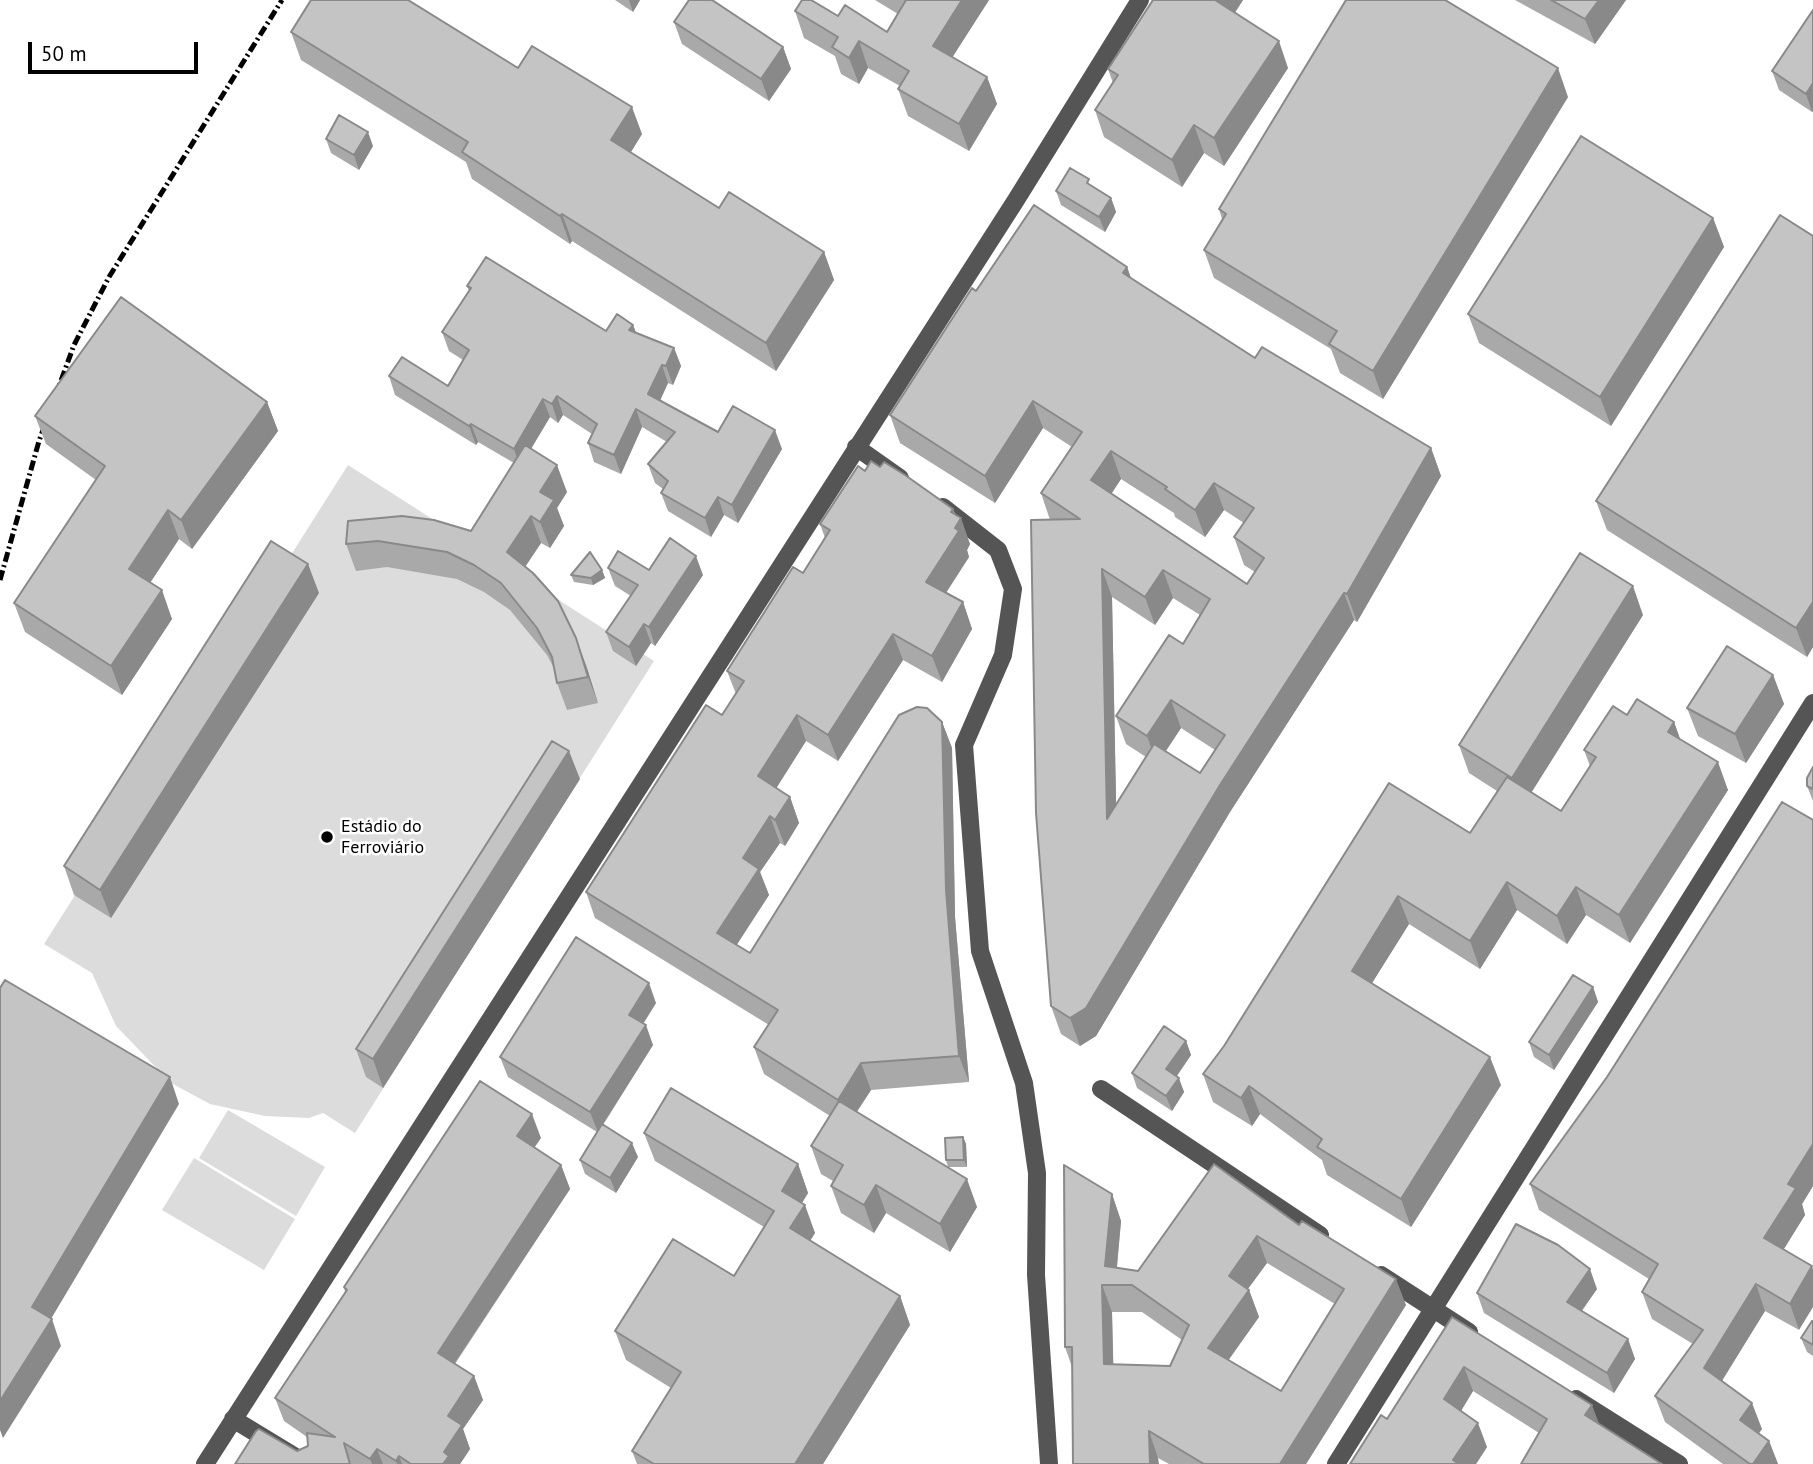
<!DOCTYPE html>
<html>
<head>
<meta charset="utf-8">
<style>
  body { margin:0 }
  #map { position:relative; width:1813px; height:1464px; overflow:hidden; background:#fff; font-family:"PT Sans",sans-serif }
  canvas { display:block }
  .scale { position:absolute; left:28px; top:42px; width:170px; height:32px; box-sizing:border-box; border:4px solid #000; border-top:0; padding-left:9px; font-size:21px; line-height:24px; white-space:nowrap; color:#000; -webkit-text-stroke:5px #fff; paint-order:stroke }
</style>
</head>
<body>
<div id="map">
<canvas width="1813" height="1464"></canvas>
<div class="scale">50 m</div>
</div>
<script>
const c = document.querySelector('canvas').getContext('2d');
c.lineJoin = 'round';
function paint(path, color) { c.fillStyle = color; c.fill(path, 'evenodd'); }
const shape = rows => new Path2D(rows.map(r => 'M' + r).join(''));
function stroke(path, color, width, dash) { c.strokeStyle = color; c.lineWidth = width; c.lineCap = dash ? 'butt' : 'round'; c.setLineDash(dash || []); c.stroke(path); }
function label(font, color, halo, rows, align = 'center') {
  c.font = font + ' "PT Sans",sans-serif'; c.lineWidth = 5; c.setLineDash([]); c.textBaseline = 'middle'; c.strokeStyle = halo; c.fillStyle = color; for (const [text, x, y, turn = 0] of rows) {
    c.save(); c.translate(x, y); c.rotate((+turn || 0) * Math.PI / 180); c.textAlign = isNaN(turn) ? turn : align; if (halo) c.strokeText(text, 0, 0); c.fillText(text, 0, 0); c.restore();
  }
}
paint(shape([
  [348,465,654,661,355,1133,323,1113,309,1118,265,1116,210,1104,171,1083,116,1026,92,973,44,944],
  [228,1110,325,1167,296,1216,199,1158],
  [194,1158,295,1219,264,1270,162,1210]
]), '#dcdcdc');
stroke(shape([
  [856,447,900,478],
  [943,507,998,550,1013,589,1003,655,964,745,980,951,1024,1083,1037,1173,1036,1275,1049,1464],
  [1101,1089,1320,1235],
  [1381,1275,1469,1332],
  [1576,1399,1679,1464],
  [233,1419,307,1464],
  [205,1464,1016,200,1140,0],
  [1336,1464,1813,703]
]), '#555', 18);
stroke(shape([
  [0,580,39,441,74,345,109,277,282,0]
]), '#000', 5, [10, 3.5, 2, 3.5]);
paint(shape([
  [615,0,640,0,633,12],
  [875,0,989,0,952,57,987,77,997,104,969,151,908,116,898,89,900,86,868,68,859,84,841,74,835,56,804,38,795,11,838,16,887,32,898,14],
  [1153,0,1243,0,1235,13,1288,68,1224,166,1204,153,1182,187,1104,137,1095,110,1113,83,1108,69],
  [1515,0,1626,0,1595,44],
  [1813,10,1813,111,1812,112,1779,90,1772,71],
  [674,22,783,47,791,69,769,101,682,44],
  [291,32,518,68,642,134,631,152,719,208,824,252,834,280,776,371,572,241,570,244,472,179,466,162,301,60],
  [1568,97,1383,399,1340,373,1331,349,1214,278,1204,250,1222,219,1219,209],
  [326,139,373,146,359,170,331,153],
  [1092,186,1111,198,1116,212,1105,232,1061,205,1056,191],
  [1713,218,1724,247,1611,426,1479,343,1468,314],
  [1813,236,1813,647,1807,657,1607,530,1596,501],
  [1127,267,1131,278,1255,358,1431,448,1441,476,1357,622,1354,620,1230,812,1096,1036,1080,1046,1061,1034,1051,1006,1050,520,1041,493,1072,447,1043,428,995,503,900,443,890,415,976,291],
  [1121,479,1174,513,1175,517,1205,537,1224,510,1244,523,1234,537,1244,565,1255,572,1247,584,1111,494],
  [1112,597,1155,625,1173,598,1200,615,1183,644,1116,716,1126,744,1146,757,1116,804],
  [1181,728,1215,750,1200,773,1166,751],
  [467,286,606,331,633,325,636,333,674,348,681,366,673,385,668,383,660,400,718,432,782,449,738,523,724,515,711,537,668,511,661,493,663,489,655,483,648,464,667,442,642,427,621,474,594,462,588,443,592,434,563,415,558,423,550,417,531,449,567,492,557,508,564,526,550,548,541,543,525,567,586,665,598,703,567,710,557,683,555,670,547,655,510,610,484,592,457,579,387,567,356,571,346,544,471,531,514,463,478,442,476,445,395,395,389,376,448,386,463,360,449,351,442,332,469,291],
  [267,402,278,431,192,549,179,539,150,583,172,619,122,695,25,632,14,603,96,480,46,444,35,416],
  [880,467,953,509,970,544,967,550,969,557,946,593,963,602,972,629,942,682,903,660,838,761,806,741,776,788,790,797,799,823,785,846,780,843,760,872,769,895,736,945,750,953,942,722,952,748,955,917,969,1082,871,1090,857,1112,977,1207,950,1252,886,1213,874,1233,841,1213,831,1186,833,1181,821,1174,811,1146,830,1116,764,1074,754,1047,769,1025,595,918,586,892,722,715,736,694,727,671,803,573,825,538,820,524,865,471],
  [608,568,703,575,655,646,651,643,636,666,613,651,606,632,631,596,615,586],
  [602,570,605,578,593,585,574,582,571,575],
  [319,593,111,918,74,895,64,866],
  [1643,615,1531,792,1561,811,1590,766,1584,750,1627,715,1674,722,1680,739,1728,790,1630,943,1586,915,1567,944,1517,910,1480,969,1409,924,1372,983,1501,1085,1411,1227,1327,1175,1322,1160,1260,1114,1252,1126,1213,1102,1203,1074,1224,1046,1470,833,1497,791,1469,773,1459,745],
  [1773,675,1784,704,1746,763,1698,736,1687,708],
  [1813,767,1813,801,1807,786],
  [580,779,383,1088,366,1077,356,1049],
  [1813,820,1813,1186,1802,1204,1805,1215,1783,1250,1799,1330,1765,1311,1722,1381,1762,1429,1758,1434,1769,1441,1778,1464,1723,1464,1665,1422,1655,1396,1693,1344,1652,1319,1642,1292,1649,1279,1539,1210,1530,1184],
  [1593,987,1598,1002,1554,1070,1534,1057,1529,1042],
  [656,1003,643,1024,653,1045,603,1125,638,1157,616,1193,585,1174,580,1160,597,1132,508,1077,500,1057],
  [1186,1041,1191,1055,1177,1076,1184,1092,1172,1111,1137,1088,1132,1073],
  [644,1133,798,1164,808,1193,802,1203,815,1233,810,1241,900,1296,910,1325,823,1464,637,1464,632,1451,671,1388,626,1360,615,1331,734,1276,764,1227,655,1161],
  [963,1137,966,1144,967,1167,948,1167,946,1160],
  [541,1138,534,1147,561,1165,570,1189,455,1364,474,1376,483,1400,463,1429,470,1449,460,1464,235,1464,297,1451,308,1446,307,1437,284,1421,275,1398,345,1292,344,1287],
  [1214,1164,1406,1305,1306,1464,1169,1464,1158,1458,1072,1367,1065,1347,1112,1194,1121,1221,1117,1268,1138,1271],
  [1267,1263,1335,1304,1281,1391,1228,1360,1259,1317,1249,1290,1248,1289],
  [1112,1312,1142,1312,1182,1340,1170,1366,1113,1364],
  [1597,1289,1582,1311,1628,1339,1635,1359,1614,1393,1484,1313,1477,1293],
  [1452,1317,1592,1405,1539,1433,1473,1391,1461,1411,1487,1447,1476,1464,1350,1464,1387,1419],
  [1813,1321,1813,1356,1807,1352,1801,1338]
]), '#a9a9a9');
paint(shape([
  [629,0,640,0,633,12],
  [962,0,989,0,943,72,933,46],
  [1215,0,1243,0,1225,27],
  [1599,0,1626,0,1595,44,1585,19],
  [859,41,868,68,859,84,849,58],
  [1279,41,1288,68,1224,166,1214,138],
  [783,47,791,69,769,101,761,79],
  [1558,68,1568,97,1383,399,1373,371],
  [987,77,997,104,969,151,959,124],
  [1813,83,1813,111,1812,112,1806,94],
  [632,107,642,134,621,168,611,140],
  [1194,125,1204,153,1182,187,1172,160],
  [368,132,373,146,359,170,354,155],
  [1111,198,1116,212,1105,232,1099,217],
  [562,214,572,241,570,244,560,216],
  [1713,218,1724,247,1611,426,1600,397],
  [824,252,834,280,776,371,766,343],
  [1127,267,1137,295,1123,273],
  [633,325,640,343,629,330],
  [674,348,681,366,673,385,666,366],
  [662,365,668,383,655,412,648,394],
  [557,396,563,415,558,423,552,404],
  [543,399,550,417,520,467,514,449],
  [1033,401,1043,428,995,503,985,476],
  [267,402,278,431,192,549,181,520],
  [636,409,642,427,621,474,614,455],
  [471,424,478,442,476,445,469,426],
  [775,430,782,449,738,523,732,505],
  [1431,448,1441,476,1357,622,1347,594],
  [1111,451,1121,479,1102,508,1091,480],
  [557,465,567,492,557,508,564,526,550,548,540,522,540,492],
  [1214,483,1224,510,1205,537,1195,510],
  [718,497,724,515,711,537,705,518],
  [953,509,958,522,961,518,970,544,967,550,969,557,936,608,926,582,951,512],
  [168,510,179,539,140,598,129,569],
  [531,516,541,543,517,579,507,552],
  [696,556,703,575,655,646,649,627],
  [308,564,319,593,111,918,100,890],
  [1102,569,1112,597,1117,847,1107,819],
  [602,570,605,578,593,585,591,578],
  [1163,570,1173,598,1155,625,1145,597],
  [1633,586,1643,615,1523,806,1512,778],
  [162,590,172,619,122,695,111,666],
  [1344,593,1354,620,1230,812,1096,1036,1080,1046,1070,1018],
  [963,602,972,629,942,682,932,656],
  [1813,602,1813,647,1807,657,1796,628],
  [644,624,651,643,636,666,629,647],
  [893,634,903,660,838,761,828,735],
  [576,638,586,665,598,703,588,677],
  [1773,675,1784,704,1746,763,1735,734],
  [1171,700,1181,728,1157,764,1147,736],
  [797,715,806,741,767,803,758,776],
  [942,722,952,748,955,917,969,1082,959,1056,946,890],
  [1674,722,1684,750,1668,732],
  [569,751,580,779,383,1088,373,1059],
  [1718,762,1728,790,1630,943,1619,915],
  [790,797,799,823,785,846,775,820],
  [770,816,780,843,760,872,769,895,727,960,717,933,743,858],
  [1507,882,1517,910,1480,969,1470,941],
  [1576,887,1586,915,1567,944,1557,916],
  [1398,896,1409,924,1362,999,1352,971],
  [649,983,656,1003,636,1035,629,1015],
  [1593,987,1598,1002,1554,1070,1549,1055],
  [646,1025,653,1045,598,1132,590,1112],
  [1186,1041,1191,1055,1171,1084,1166,1069],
  [1490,1057,1501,1085,1411,1227,1401,1199],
  [861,1063,871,1090,847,1126,838,1100],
  [170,1077,179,1104,42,1334,32,1307],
  [1179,1078,1184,1092,1172,1111,1166,1096],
  [1249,1086,1260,1114,1252,1126,1241,1098],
  [532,1114,541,1138,526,1160,517,1136],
  [963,1137,966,1144,967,1167,964,1160],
  [632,1143,638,1157,616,1193,610,1178],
  [1813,1144,1813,1186,1802,1204,1805,1215,1774,1265,1764,1238,1788,1184],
  [798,1164,808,1193,792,1219,782,1191],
  [561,1165,570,1189,446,1376,438,1353],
  [967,1179,977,1207,950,1252,940,1224],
  [876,1185,886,1213,874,1233,864,1205],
  [1112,1194,1121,1221,1115,1285,1105,1266],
  [805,1205,815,1233,800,1257,790,1228],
  [1257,1236,1267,1263,1238,1302,1229,1276],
  [1812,1266,1813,1270,1813,1307,1799,1330,1790,1304],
  [1590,1269,1597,1289,1574,1321,1567,1302],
  [1396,1279,1406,1305,1306,1464,1280,1464],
  [1756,1284,1765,1311,1713,1395,1704,1368],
  [1102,1285,1112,1312,1114,1390,1104,1364],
  [1249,1290,1259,1317,1218,1375,1208,1348],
  [900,1296,910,1325,823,1464,795,1464],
  [52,1319,61,1346,3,1438,0,1430,0,1401],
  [1628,1339,1635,1359,1614,1393,1607,1373],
  [1464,1367,1473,1391,1453,1424,1444,1399],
  [474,1376,483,1400,463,1429,470,1449,460,1464,443,1464,444,1452,448,1416],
  [1752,1403,1762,1429,1749,1447,1740,1420],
  [1592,1405,1601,1429,1585,1415],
  [1478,1423,1487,1447,1476,1464,1454,1464,1453,1460],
  [1149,1431,1158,1458,1159,1464,1150,1464],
  [1769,1441,1778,1464,1753,1464],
  [377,1449,383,1464,372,1464,370,1459],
  [399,1456,402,1464,397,1464,396,1461]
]), '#898989');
const building = shape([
  [311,0,408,0,518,68,532,46,632,107,611,140,719,208,729,192,824,252,766,343,562,214,560,216,462,152,468,142,291,32,311,0],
  [689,0,712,0,783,47,761,79,674,22,689,0],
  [802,0,811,0,838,16,845,5,887,32,906,0,962,0,933,46,987,77,959,124,898,89,909,71,859,41,849,58,832,47,838,37,795,11,802,0],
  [1153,0,1215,0,1279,41,1214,138,1194,125,1172,160,1095,110,1118,75,1108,69,1153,0],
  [1346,0,1445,0,1558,68,1373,371,1329,344,1337,331,1204,250,1226,214,1219,209,1346,0],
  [1551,0,1599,0,1585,19,1551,0],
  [1813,10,1813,83,1806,94,1772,71,1813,10],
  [339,115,368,132,354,155,326,139,339,115],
  [1581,136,1713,218,1600,397,1468,314,1581,136],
  [1070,168,1089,179,1087,183,1111,198,1099,217,1056,191,1070,168],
  [1034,205,1127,267,1123,273,1255,358,1262,347,1431,448,1347,594,1344,593,1220,785,1086,1008,1070,1018,1051,1006,1036,813,1031,520,1080,519,1041,493,1082,432,1033,401,985,476,890,415,972,288,976,291,1034,205],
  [1111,451,1167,487,1165,489,1195,510,1214,483,1254,508,1234,537,1264,558,1247,584,1091,480,1111,451],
  [1102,569,1145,597,1163,570,1210,599,1183,644,1169,635,1116,716,1147,736,1171,700,1225,735,1200,773,1154,744,1107,819,1102,569],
  [1780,215,1813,236,1813,602,1796,628,1596,501,1780,215],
  [486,257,606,331,617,314,633,325,629,330,674,348,666,366,662,365,648,394,718,432,733,406,775,430,732,505,718,497,705,518,661,493,668,481,648,464,675,432,636,409,614,455,588,443,597,424,557,396,552,404,543,399,514,449,471,424,469,426,389,376,402,357,448,386,469,350,442,332,471,288,467,286,486,257],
  [121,297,267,402,181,520,168,510,129,569,162,590,111,666,14,603,105,466,35,416,121,297],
  [525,445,557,465,540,492,554,500,540,522,531,516,507,552,533,573,558,601,576,638,588,677,557,683,552,657,537,628,501,583,474,565,447,552,378,541,346,544,348,521,402,516,434,520,471,531,525,445],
  [871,461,880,467,884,462,905,475,953,509,951,512,961,518,955,528,959,531,926,582,963,602,932,656,893,634,828,735,797,715,758,776,790,797,775,820,770,816,743,858,759,869,717,933,750,953,899,715,917,707,927,708,942,722,946,890,959,1056,861,1063,838,1100,754,1047,778,1010,586,892,706,705,722,715,744,681,727,671,793,567,803,573,830,530,820,524,858,466,865,471,871,461],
  [670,538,696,556,649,627,644,624,629,647,606,632,638,585,608,568,618,551,649,570,670,538],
  [271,541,308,564,100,890,64,866,271,541],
  [590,552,602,570,591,578,571,575,590,552],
  [1580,553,1633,586,1512,778,1459,745,1580,553],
  [1727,646,1773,675,1735,734,1687,708,1727,646],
  [1637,699,1674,722,1668,732,1718,762,1619,915,1576,887,1557,916,1507,882,1470,941,1398,896,1352,971,1490,1057,1401,1199,1317,1147,1322,1139,1249,1086,1241,1098,1203,1074,1224,1046,1389,783,1470,833,1507,777,1561,811,1596,757,1584,750,1613,706,1627,715,1637,699],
  [552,741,569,751,373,1059,356,1049,552,741],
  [1813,767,1813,789,1807,786,1807,778,1813,767],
  [1782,802,1813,820,1813,1144,1788,1184,1796,1188,1764,1238,1812,1266,1790,1304,1756,1284,1704,1368,1752,1403,1740,1420,1769,1441,1753,1464,1750,1464,1655,1396,1703,1330,1642,1292,1658,1264,1530,1184,1607,1077,1782,802],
  [576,937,649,983,629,1015,646,1025,590,1112,500,1057,576,937],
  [1573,975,1593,987,1549,1055,1529,1042,1573,975],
  [5,980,170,1077,32,1307,52,1319,0,1401,0,988,5,980],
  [1164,1026,1186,1041,1166,1069,1179,1078,1166,1096,1132,1073,1164,1026],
  [480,1081,532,1114,517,1136,561,1165,438,1353,474,1376,448,1416,462,1425,444,1452,449,1456,443,1464,411,1464,399,1456,396,1461,377,1449,370,1459,344,1443,350,1464,235,1464,256,1431,259,1429,297,1451,308,1446,307,1433,335,1437,275,1398,347,1290,344,1287,480,1081],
  [671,1088,798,1164,782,1191,805,1205,790,1228,900,1296,795,1464,654,1464,632,1451,681,1372,615,1331,673,1239,734,1276,774,1211,644,1133,671,1088],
  [839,1101,967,1179,940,1224,876,1185,864,1205,831,1186,843,1165,811,1146,839,1101],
  [602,1124,632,1143,610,1178,580,1160,602,1124],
  [963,1137,964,1160,946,1160,945,1138,963,1137],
  [1214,1164,1299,1225,1302,1221,1396,1279,1280,1464,1204,1464,1149,1431,1150,1464,1073,1464,1072,1347,1065,1347,1064,1165,1112,1194,1105,1266,1138,1271,1214,1164],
  [1257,1236,1344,1289,1281,1391,1208,1348,1249,1290,1229,1276,1257,1236],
  [1102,1285,1132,1285,1189,1325,1170,1366,1104,1364,1102,1285],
  [1516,1224,1558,1245,1590,1269,1567,1302,1628,1339,1607,1373,1477,1293,1516,1224],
  [1452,1317,1592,1405,1585,1415,1662,1464,1521,1464,1547,1419,1464,1367,1444,1399,1478,1423,1453,1460,1459,1464,1350,1464,1381,1415,1387,1419,1452,1317],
  [1812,1321,1813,1321,1813,1345,1801,1338,1812,1321]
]);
paint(building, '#c4c4c4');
stroke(building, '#898989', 2);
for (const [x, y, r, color] of [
  [327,837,7,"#000"]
]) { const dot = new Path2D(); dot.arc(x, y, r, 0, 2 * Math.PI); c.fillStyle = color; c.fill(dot); stroke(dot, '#fff', 2.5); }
label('18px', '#000', '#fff', [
  ["Estádio do",341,827],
  ["Ferroviário",341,848]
], 'left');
</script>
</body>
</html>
